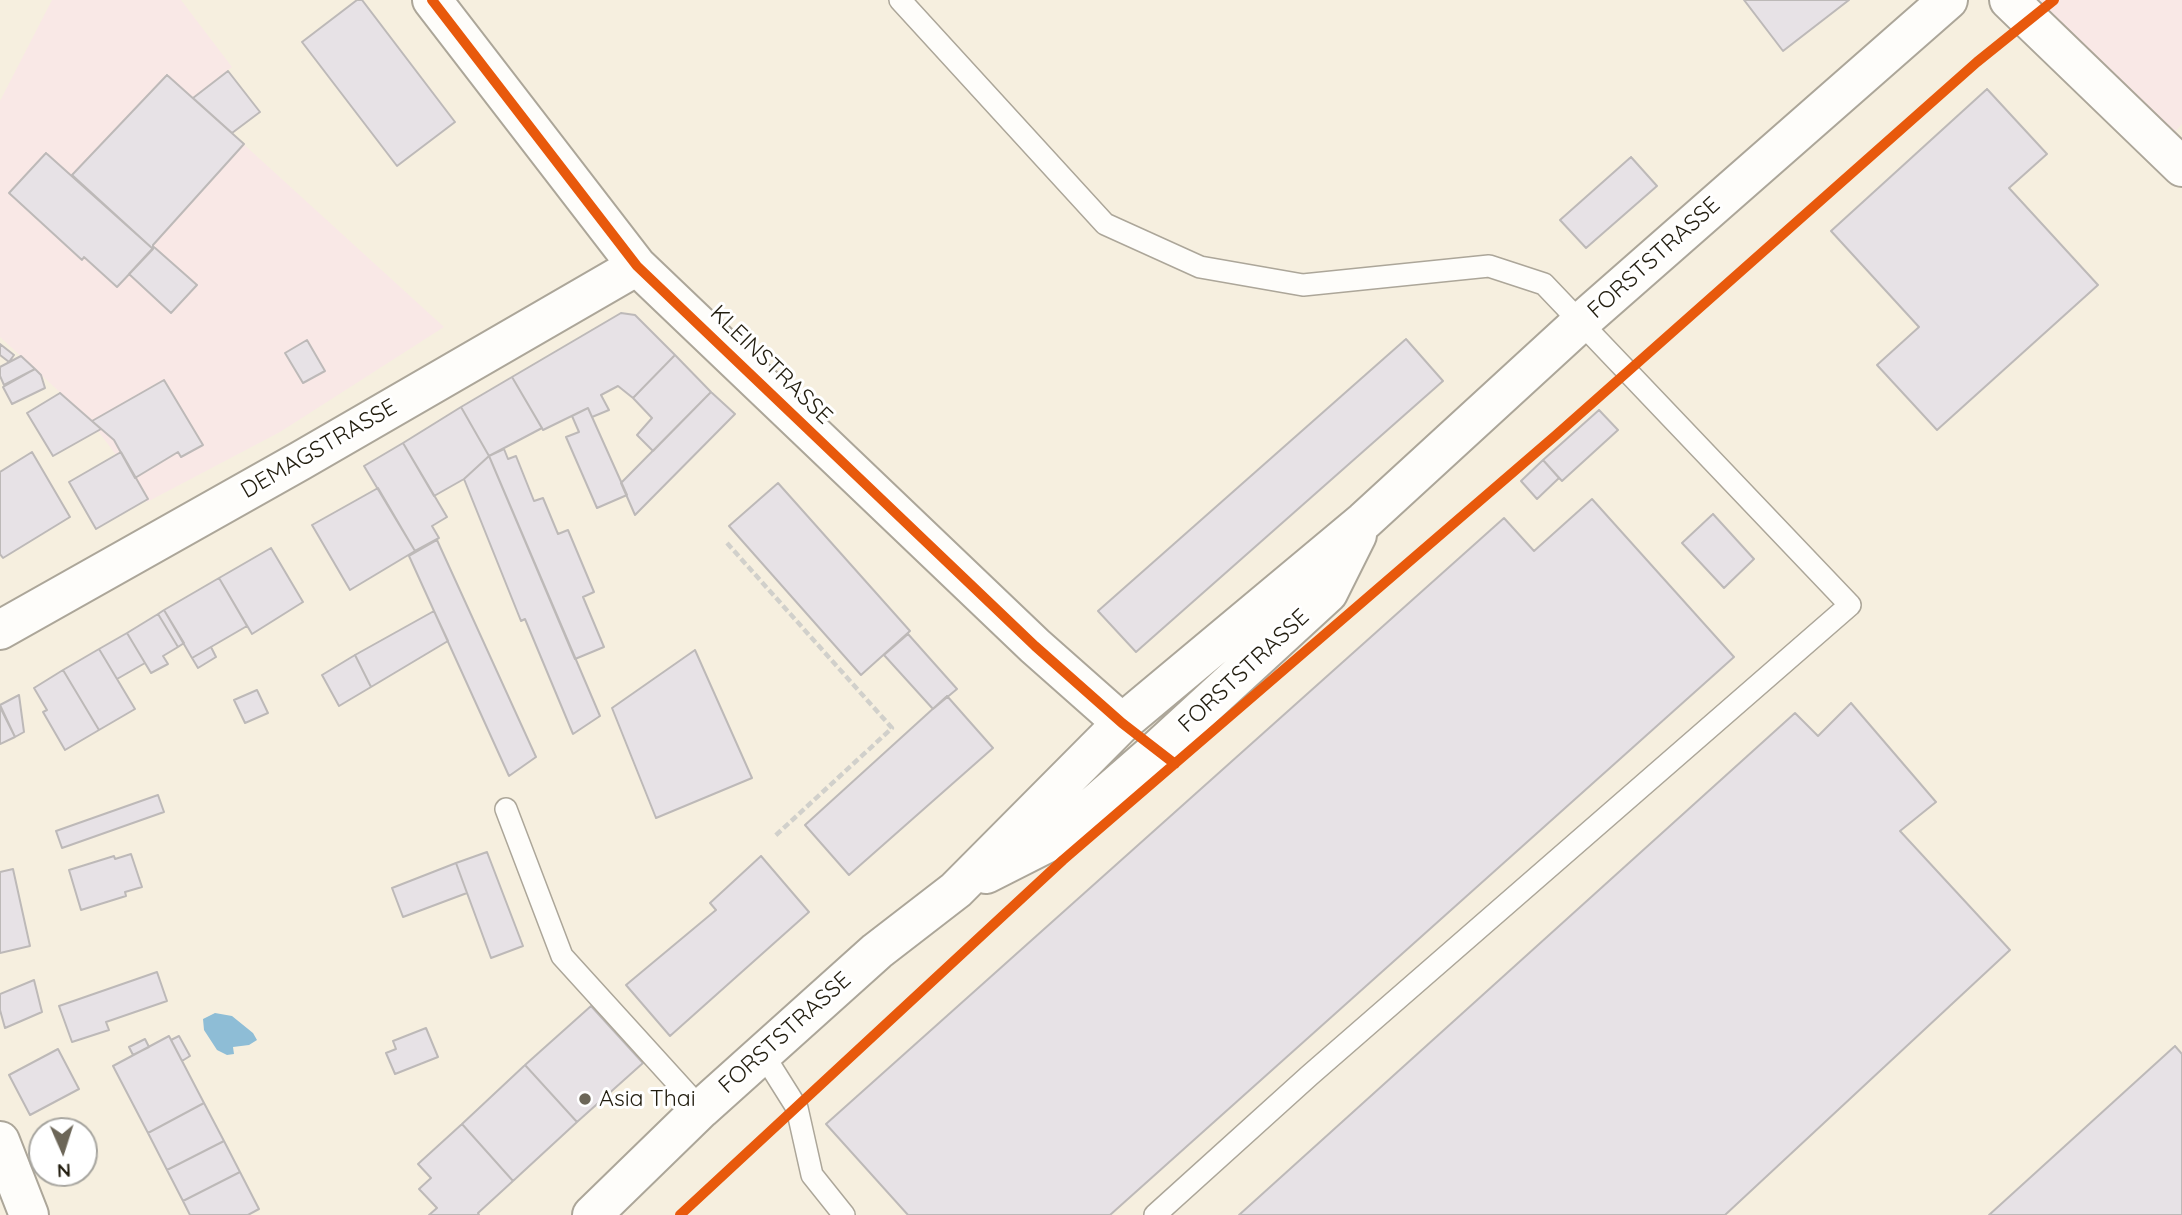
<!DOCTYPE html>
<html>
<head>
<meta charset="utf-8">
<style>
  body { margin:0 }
  #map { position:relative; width:2182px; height:1215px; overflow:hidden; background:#f6efdf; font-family:Quicksand,sans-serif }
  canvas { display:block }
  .north { position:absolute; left:28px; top:1117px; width:70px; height:70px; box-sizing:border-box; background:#fff; border:2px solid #a7a59f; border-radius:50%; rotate:177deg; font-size:19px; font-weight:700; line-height:28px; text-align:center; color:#221d0f }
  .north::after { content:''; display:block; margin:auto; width:24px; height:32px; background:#6c6658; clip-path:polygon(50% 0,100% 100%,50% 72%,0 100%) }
</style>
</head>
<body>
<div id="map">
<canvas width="2182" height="1215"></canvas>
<div class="north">N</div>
</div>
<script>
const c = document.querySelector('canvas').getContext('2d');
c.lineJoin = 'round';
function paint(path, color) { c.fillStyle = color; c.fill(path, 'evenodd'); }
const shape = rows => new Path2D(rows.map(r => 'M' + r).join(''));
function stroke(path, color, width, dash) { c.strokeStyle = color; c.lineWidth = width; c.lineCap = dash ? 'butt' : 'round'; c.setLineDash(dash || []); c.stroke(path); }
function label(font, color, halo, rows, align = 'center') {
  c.font = font + ' Quicksand,sans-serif'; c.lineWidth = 6; c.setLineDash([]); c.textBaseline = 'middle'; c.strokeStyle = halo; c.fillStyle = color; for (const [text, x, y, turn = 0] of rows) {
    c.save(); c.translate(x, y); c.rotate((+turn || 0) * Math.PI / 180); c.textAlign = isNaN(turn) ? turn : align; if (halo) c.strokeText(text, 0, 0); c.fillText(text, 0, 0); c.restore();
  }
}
paint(shape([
  [52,0,181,0,232,67,193,98,444,327,280,432,147,502,138,484,89,419,0,337,0,101],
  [2040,0,2182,0,2182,124,2172,135,2040,4]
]), '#f9e8e6');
paint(shape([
  [215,1013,232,1016,253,1033,257,1040,249,1045,233,1047,234,1054,227,1055,217,1050,204,1030,203,1019]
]), '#8ebdd6');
const building = shape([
  [357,0,362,0,455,122,397,166,302,42,357,0],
  [1744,0,1849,0,1783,51,1744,0],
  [228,71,260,112,232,133,193,98,228,71],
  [167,75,244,144,153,245,153,249,72,175,167,75],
  [1987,89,2047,154,2009,188,2098,285,1937,430,1877,365,1919,327,1831,231,1987,89],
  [46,153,153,249,117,287,84,257,82,260,9,193,46,153],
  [1631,157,1657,186,1586,248,1560,220,1631,157],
  [154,247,197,285,171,313,129,274,154,247],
  [621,313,635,315,675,355,633,398,618,386,601,395,609,410,592,417,588,408,543,430,512,377,621,313],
  [1406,339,1443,381,1136,652,1098,611,1406,339],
  [307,340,325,371,303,383,285,353,307,340],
  [0,344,14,355,9,362,0,355,0,344],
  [675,355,711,392,653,451,637,435,652,418,633,398,675,355],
  [21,356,35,369,4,385,0,376,0,367,21,356],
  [35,369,41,375,45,388,12,404,3,387,35,369],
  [512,377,542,428,489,456,461,407,512,377],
  [164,380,203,445,181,457,178,452,135,478,114,440,92,421,164,380],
  [711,392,735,414,635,515,621,483,711,392],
  [60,393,101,429,53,456,27,413,60,393],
  [461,407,489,456,464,479,434,496,403,443,461,407],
  [588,408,627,495,597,508,566,437,579,432,572,416,588,408],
  [1599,410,1618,430,1562,481,1543,460,1599,410],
  [403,443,447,517,432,526,439,538,415,551,364,466,403,443],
  [504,449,508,459,516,456,534,501,543,498,558,534,568,530,594,592,583,597,604,647,575,659,489,456,504,449],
  [32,452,70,517,3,558,0,554,0,472,32,452],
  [121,452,148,499,96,529,69,482,121,452],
  [489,456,600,716,573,734,525,619,521,621,464,479,489,456],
  [1543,460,1559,478,1537,499,1521,481,1543,460],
  [778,483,910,631,861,675,729,526,778,483],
  [378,488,415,551,350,590,312,525,378,488],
  [1592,499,1734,657,1110,1215,908,1215,826,1124,1504,518,1534,551,1592,499],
  [1713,514,1754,559,1724,588,1682,543,1713,514],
  [437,540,536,757,509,776,409,556,437,540],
  [271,548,303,602,252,634,219,578,271,548],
  [219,578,247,626,192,658,164,610,219,578],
  [164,610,184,643,178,647,158,614,164,610],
  [434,611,448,641,371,687,355,655,434,611],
  [158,614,178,647,163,656,168,664,151,673,127,633,158,614],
  [127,633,145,663,117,679,99,649,127,633],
  [908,634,957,689,933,709,884,655,908,634],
  [211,647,216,657,198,668,192,658,211,647],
  [99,649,135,709,99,730,63,670,99,649],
  [695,650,752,778,656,818,612,708,695,650],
  [355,655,371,687,339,706,322,675,355,655],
  [63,670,99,730,65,750,43,712,47,710,34,688,63,670],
  [257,690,268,713,245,723,234,700,257,690],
  [19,695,24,732,15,737,0,705,19,695],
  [947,696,993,748,849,875,805,825,947,696],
  [1851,703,1936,802,1900,831,2010,950,1725,1215,1239,1215,1795,713,1818,736,1851,703],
  [0,707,15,737,0,744,0,707],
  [158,795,164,812,62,848,56,831,158,795],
  [487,852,523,946,491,958,456,863,487,852],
  [131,854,142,887,125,892,126,896,81,910,69,870,114,856,115,859,131,854],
  [761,856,809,912,670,1036,626,985,716,910,710,903,761,856],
  [456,863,467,893,403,917,392,888,456,863],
  [13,869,30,946,0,953,0,872,13,869],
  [157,972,167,1001,106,1022,109,1030,72,1042,59,1006,157,972],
  [34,980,42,1012,5,1028,0,1010,0,994,34,980],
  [591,1006,643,1063,577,1122,525,1065,591,1006],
  [426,1028,438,1057,395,1074,386,1053,396,1049,393,1041,426,1028],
  [169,1036,204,1103,148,1133,113,1066,169,1036],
  [179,1036,190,1056,182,1061,171,1040,179,1036],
  [145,1039,149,1047,133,1055,129,1047,145,1039],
  [2175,1046,2182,1054,2182,1215,1989,1215,2175,1046],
  [58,1049,79,1089,30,1115,9,1075,58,1049],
  [525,1065,577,1122,513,1181,462,1124,525,1065],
  [204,1103,224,1141,167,1170,148,1133,204,1103],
  [462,1124,513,1181,478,1213,479,1215,429,1215,437,1208,419,1189,431,1178,418,1164,462,1124],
  [224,1141,240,1172,183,1201,167,1170,224,1141],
  [240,1172,259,1209,248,1215,190,1215,183,1201,240,1172]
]);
paint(building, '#e7e2e6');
stroke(building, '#bdb9b8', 2);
const lane = shape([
  [900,0,1105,224,1200,267,1303,285,1489,266,1544,284,1850,605,1310,1075,1155,1215],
  [506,809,562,956,701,1109],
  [763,1054,797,1108,812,1175,844,1215]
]);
const street = shape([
  [432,0,637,266,1035,646,1122,723],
  [2009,0,2182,167],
  [0,630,300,461,637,266],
  [0,1141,29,1215]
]);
const secondary = shape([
  [986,874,1055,839,1157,750,1328,593,1357,535],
  [592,1215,701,1109,877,951,956,890,1122,723,1364,521,1581,322,1948,0]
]);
stroke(lane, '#aca699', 24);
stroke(street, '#aca699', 42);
stroke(secondary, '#aca699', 42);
stroke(shape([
  [727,543,892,728,775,836]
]), '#d1d0cb', 4.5, [7, 3.5]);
stroke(lane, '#fefdfa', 21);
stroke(street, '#fefdfa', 38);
stroke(secondary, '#fefdfa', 38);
stroke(shape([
  [432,0,637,266,1035,646,1122,723,1175,764],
  [680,1215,1063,860,1555,436,1977,62,2054,0]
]), '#e8590c', 10);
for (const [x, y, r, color] of [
  [585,1099,7,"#6c6658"]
]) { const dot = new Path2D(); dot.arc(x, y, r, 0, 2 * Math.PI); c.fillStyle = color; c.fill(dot); stroke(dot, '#fff', 2.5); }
label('23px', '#221d0f', '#fff', [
  ["FORSTSTRASSE",1654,258,-42],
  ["KLEINSTRASSE",771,365,44],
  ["DEMAGSTRASSE",319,449,-30],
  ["FORSTSTRASSE",1244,671,-43],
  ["FORSTSTRASSE",785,1033,-42]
]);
label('23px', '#221d0f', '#fff', [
  ["Asia Thai",599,1099]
], 'left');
</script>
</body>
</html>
